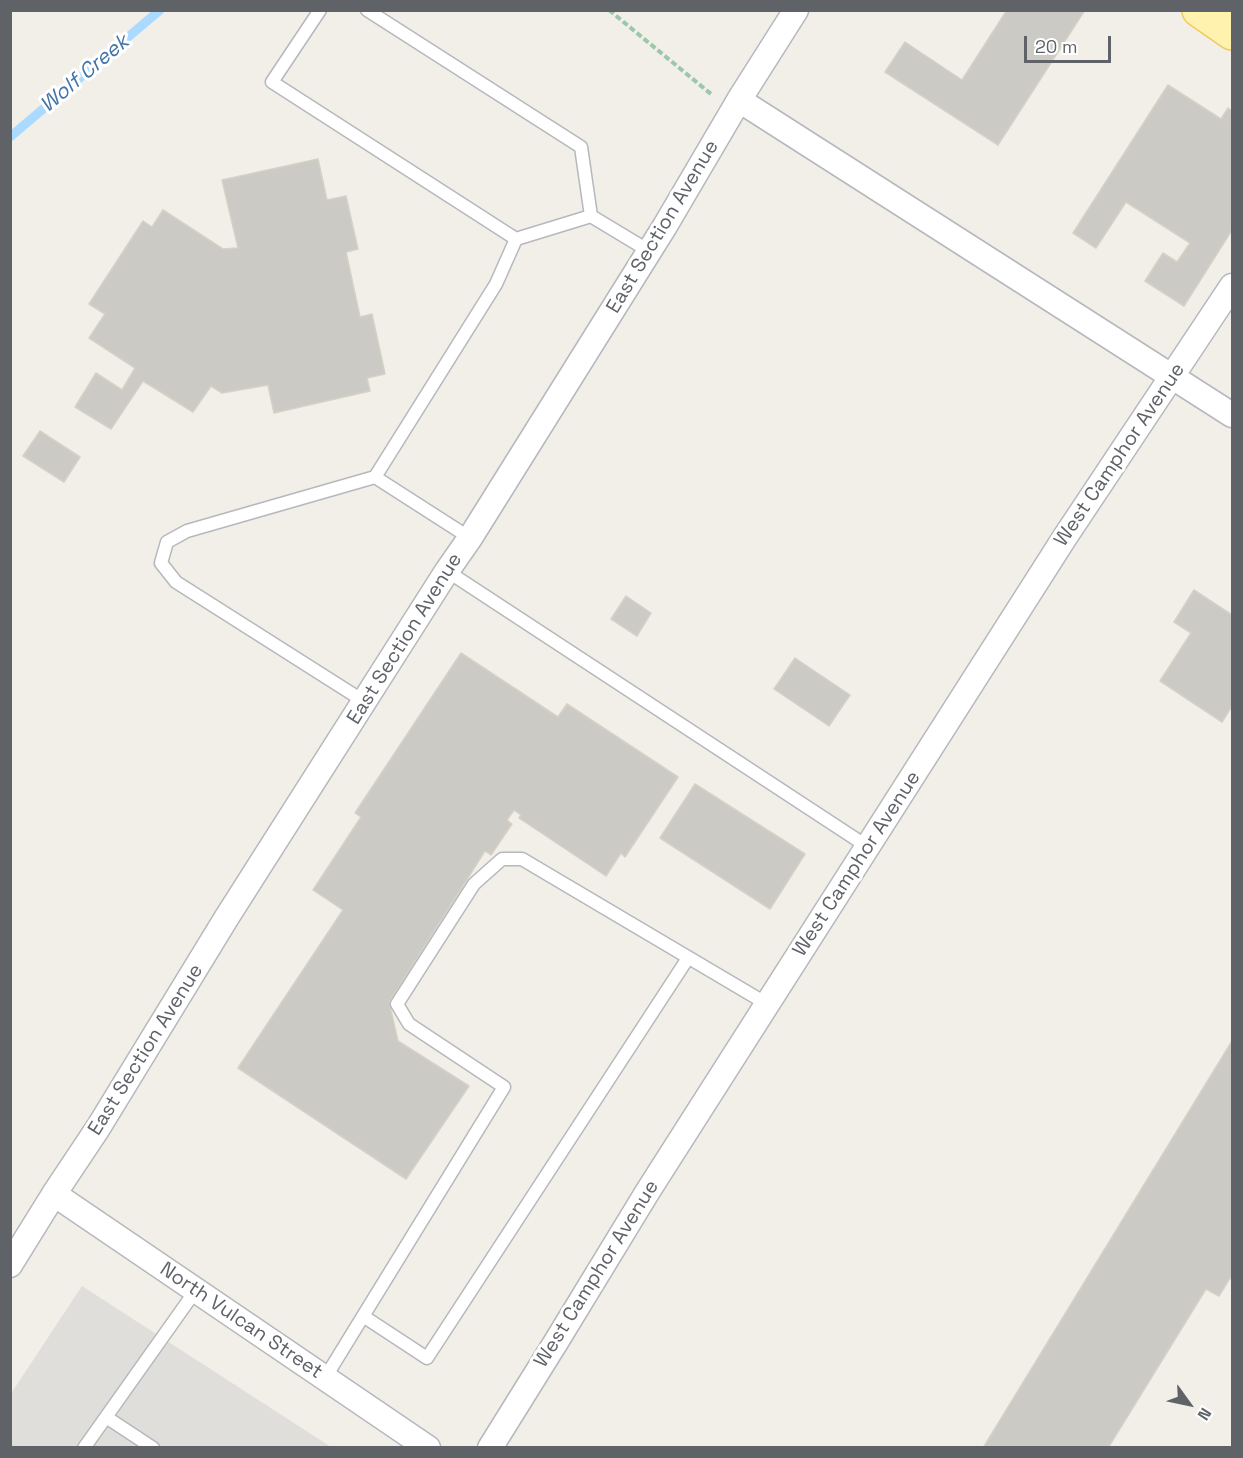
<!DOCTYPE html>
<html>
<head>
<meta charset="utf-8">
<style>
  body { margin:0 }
  #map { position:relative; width:1243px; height:1458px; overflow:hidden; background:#f1efe8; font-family:"Space Grotesk",sans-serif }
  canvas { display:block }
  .frame { position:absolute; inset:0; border:12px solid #5f6368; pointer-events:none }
  .north { position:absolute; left:1159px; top:1374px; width:60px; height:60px; -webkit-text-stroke:4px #fff; paint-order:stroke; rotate:123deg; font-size:16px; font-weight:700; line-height:24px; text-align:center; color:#5f6368 }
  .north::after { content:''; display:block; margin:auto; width:21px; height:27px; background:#5f6368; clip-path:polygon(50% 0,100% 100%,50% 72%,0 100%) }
  .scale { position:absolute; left:1024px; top:36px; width:87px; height:27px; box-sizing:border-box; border:3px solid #5f6368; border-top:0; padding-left:8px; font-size:18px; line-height:21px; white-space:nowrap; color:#5f6368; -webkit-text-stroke:4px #fff; paint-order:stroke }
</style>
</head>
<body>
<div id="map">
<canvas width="1243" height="1458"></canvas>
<div class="frame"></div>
<div class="north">N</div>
<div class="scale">20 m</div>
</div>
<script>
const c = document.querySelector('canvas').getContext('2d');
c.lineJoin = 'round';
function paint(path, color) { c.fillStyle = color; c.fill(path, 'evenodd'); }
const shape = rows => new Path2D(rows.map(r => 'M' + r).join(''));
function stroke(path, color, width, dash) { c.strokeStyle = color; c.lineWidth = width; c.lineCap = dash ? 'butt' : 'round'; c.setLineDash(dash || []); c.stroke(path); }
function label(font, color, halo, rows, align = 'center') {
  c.font = font + ' "Space Grotesk",sans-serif'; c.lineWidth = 6; c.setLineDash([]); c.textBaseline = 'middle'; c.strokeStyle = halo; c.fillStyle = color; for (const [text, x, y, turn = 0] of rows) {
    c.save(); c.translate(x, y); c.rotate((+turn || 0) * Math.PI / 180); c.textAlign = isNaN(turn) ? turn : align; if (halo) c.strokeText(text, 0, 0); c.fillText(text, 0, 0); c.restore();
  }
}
paint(shape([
  [82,1286,331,1447,11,1447,10,1395]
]), '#e0deda');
stroke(shape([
  [10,137,160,10]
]), '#aadaff', 9);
const building = shape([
  [1007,10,1085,10,998,145,885,72,905,42,962,80,1007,10],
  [1168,85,1221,119,1228,108,1232,111,1232,230,1184,306,1145,281,1163,253,1177,262,1190,243,1126,202,1096,248,1073,233,1168,85],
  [318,159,327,200,346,196,358,249,346,252,360,317,372,314,385,374,367,378,370,391,274,413,268,385,222,393,211,386,193,412,143,381,111,429,75,407,96,373,122,390,135,368,89,338,105,314,89,304,143,221,152,227,163,210,223,249,238,248,222,180,318,159],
  [40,431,80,457,64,482,23,456,40,431],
  [1194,590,1232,615,1232,706,1222,722,1160,681,1191,633,1174,622,1194,590],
  [626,596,651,613,637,636,611,619,626,596],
  [461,653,558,717,567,704,678,777,625,857,621,853,606,876,519,818,521,815,514,810,507,820,512,824,491,855,485,851,389,1002,398,1041,469,1086,406,1179,238,1068,343,910,313,890,361,817,355,813,461,653],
  [795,658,850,695,829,726,774,689,795,658],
  [695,784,805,854,770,909,660,838,695,784],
  [1232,1041,1232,1275,1219,1296,1206,1289,1108,1448,983,1448,1232,1041]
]);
paint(building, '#cccac5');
stroke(building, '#d6d1c6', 1.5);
const service = shape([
  [320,10,272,82,516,239,591,216,649,251],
  [367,10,581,147,591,216],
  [375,477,470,538],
  [447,571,868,847],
  [365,702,176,582,161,563,167,542,187,531,375,477,496,284,516,239],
  [363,1316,427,1358,688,958],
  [325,1378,504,1087,409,1024,397,1004,474,884,502,859,522,859,767,1004],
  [106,1417,153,1448],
  [84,1448,196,1290]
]);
const minor = shape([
  [739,100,1232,415],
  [54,1194,428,1448],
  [10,1265,54,1194,98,1128,227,917,447,571,470,538,665,226,739,100,796,10],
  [490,1448,556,1342,648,1191,1065,537,1232,286]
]);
const primary = shape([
  [1199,10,1232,33]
]);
stroke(service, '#b5b8bc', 15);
stroke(minor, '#b5b8bc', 27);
stroke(primary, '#f2c960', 36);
stroke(shape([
  [609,10,711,94]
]), '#9cc7a9', 4, [6, 3]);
stroke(service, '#fff', 12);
stroke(minor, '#fff', 24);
stroke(primary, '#fff2af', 33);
label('20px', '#5f6368', '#fff', [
  ["East Section Avenue",663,227,-59],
  ["West Camphor Avenue",1120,455,-56],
  ["East Section Avenue",405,639,-58],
  ["West Camphor Avenue",857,864,-57],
  ["East Section Avenue",146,1050,-58],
  ["West Camphor Avenue",597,1274,-58],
  ["North Vulcan Street",241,1321,34]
]);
label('italic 21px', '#4174aa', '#fff', [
  ["Wolf Creek",85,74,-40]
]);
</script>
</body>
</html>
